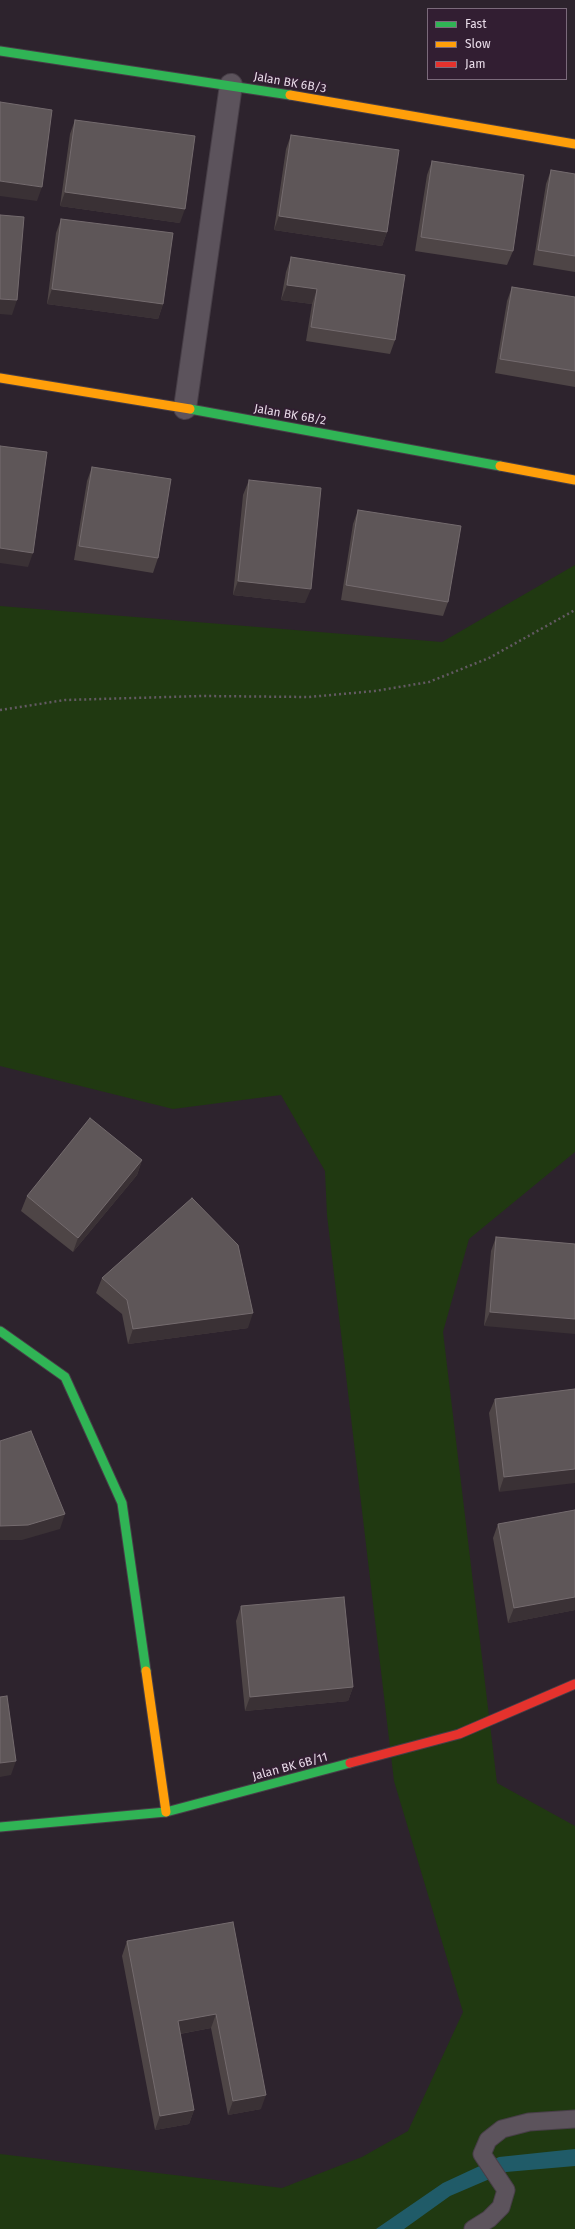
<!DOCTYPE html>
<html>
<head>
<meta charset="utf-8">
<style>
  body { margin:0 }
  #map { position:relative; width:575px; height:2229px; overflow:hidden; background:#2d232d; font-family:"Fira Sans",sans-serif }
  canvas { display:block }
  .legend { position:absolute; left:427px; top:8px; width:140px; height:72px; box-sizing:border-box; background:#321e32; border:1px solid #7b6a7b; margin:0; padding:5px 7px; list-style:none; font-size:12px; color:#e9dce9 }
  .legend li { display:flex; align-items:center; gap:8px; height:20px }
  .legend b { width:20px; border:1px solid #7b6a7b }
</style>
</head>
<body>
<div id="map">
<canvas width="575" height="2229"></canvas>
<ul class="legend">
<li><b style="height:5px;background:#30b455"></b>Fast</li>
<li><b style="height:5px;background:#ff9f0a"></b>Slow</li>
<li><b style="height:5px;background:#e5322d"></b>Jam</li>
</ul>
</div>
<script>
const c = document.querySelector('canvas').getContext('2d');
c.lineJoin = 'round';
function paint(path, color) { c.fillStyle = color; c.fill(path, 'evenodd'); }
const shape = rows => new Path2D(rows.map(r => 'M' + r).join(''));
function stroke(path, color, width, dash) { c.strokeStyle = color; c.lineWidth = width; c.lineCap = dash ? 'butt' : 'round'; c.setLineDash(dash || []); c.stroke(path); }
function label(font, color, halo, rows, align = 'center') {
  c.font = font + ' "Fira Sans",sans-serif'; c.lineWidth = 3.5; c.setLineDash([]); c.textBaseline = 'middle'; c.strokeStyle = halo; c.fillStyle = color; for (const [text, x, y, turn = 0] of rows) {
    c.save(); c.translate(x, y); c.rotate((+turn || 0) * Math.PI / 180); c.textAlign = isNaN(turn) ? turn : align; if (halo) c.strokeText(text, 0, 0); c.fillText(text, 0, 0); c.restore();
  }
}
paint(shape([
  [575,565,575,1152,469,1239,443,1332,497,1783,575,1826,575,2229,0,2229,0,2154,282,2188,362,2157,408,2131,463,2012,394,1781,327,1215,325,1171,281,1095,173,1109,0,1066,0,606,442,642]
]), '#203911');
paint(shape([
  [575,2149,575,2166,506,2172,450,2196,404,2229,376,2229,443,2183,499,2157]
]), '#205b68');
const lane = shape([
  [473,2229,489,2219,501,2207,506,2190,482,2154,488,2140,502,2129,529,2122,575,2119]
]);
const street = shape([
  [185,408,231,85]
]);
const fast = shape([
  [0,51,290,95],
  [190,409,500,466],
  [0,1331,65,1377,122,1503,146,1671],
  [0,1827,166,1812,350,1763]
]);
const slow = shape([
  [290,95,575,144],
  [0,378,190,409],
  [500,466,575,480],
  [146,1671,166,1812]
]);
const jam = shape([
  [350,1763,459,1734,575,1684]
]);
stroke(lane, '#473e47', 19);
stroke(street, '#473e47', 24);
stroke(fast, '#473e47', 11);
stroke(slow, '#473e47', 11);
stroke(jam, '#473e47', 11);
stroke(shape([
  [0,710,65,700,202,696,309,697,375,691,429,682,489,658,575,610]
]), '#635a63', 2.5, [2, 3]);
stroke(lane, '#5c535c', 17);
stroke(street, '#5c535c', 22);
stroke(fast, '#30b455', 9);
stroke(slow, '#ff9f0a', 9);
stroke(jam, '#e5322d', 9);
paint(shape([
  [75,120,180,223,60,206,70,134],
  [291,135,387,232,382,246,274,230,286,149],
  [432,161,513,251,507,265,415,251,427,175],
  [551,170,575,174,575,272,533,265,546,184],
  [61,219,163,304,158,319,47,304,56,233],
  [291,257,395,340,390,354,306,341,312,304,281,300,286,272],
  [512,287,575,297,575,387,495,373,507,301],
  [92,467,158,558,153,573,74,560,87,481],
  [249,480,305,603,233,595,243,495],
  [358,510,448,602,443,616,341,600,353,524],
  [142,1160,137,1175,73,1252,21,1211,27,1196],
  [496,1237,575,1244,484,1326,491,1251],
  [102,1278,248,1328,128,1344,122,1314,96,1293],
  [575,1389,499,1492,489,1413,495,1399],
  [575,1510,575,1610,508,1623,493,1538,498,1524],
  [241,1606,353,1687,348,1701,245,1711,236,1621],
  [233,1922,261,2109,228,2115,211,2028,180,2034,194,2110,189,2124,155,2130,122,1956,127,1941]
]), '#4e4546');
paint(shape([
  [0,181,42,187,37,201,0,196],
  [65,192,185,209,180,223,60,206],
  [279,216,387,232,382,246,274,230],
  [287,285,317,289,312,304,281,300],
  [52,289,163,304,158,319,47,304],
  [0,299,17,300,12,315,0,314],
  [0,548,33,553,28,567,0,563],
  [238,581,311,589,305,603,233,595],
  [142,1160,137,1175,73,1252,78,1238],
  [490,1312,575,1319,575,1334,484,1326],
  [253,1313,248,1328,128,1344,133,1329],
  [575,1469,575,1483,499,1492,504,1477],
  [65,1514,60,1529,22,1540,0,1540,0,1526],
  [575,1597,575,1610,508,1623,514,1608],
  [353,1687,348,1701,245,1711,250,1697],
  [16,1761,11,1775,0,1777,0,1763],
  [216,2014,211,2028,173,2035,178,2021],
  [266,2095,261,2109,228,2115,233,2101],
  [194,2110,189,2124,155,2130,160,2116]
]), '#3a3135');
const building = shape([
  [0,102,52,110,42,187,0,181,0,102],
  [75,120,195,136,185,209,65,192,75,120],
  [291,135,399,150,387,232,279,216,291,135],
  [432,161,524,175,513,251,421,237,432,161],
  [551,170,575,174,575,256,538,250,551,170],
  [0,215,24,217,17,300,0,299,0,215],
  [61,219,173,233,163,304,52,289,61,219],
  [291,257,405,275,395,340,311,327,317,289,287,285,291,257],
  [512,287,575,297,575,371,500,359,512,287],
  [0,446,47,452,33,553,0,548,0,446],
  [92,467,171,479,158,558,79,546,92,467],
  [249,480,321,488,311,589,238,581,249,480],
  [358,510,461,526,448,602,346,585,358,510],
  [90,1118,142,1160,78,1238,27,1196,90,1118],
  [192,1198,238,1245,253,1313,133,1329,127,1300,102,1278,192,1198],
  [496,1237,575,1244,575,1319,490,1312,496,1237],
  [575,1389,575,1469,504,1477,495,1399,575,1389],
  [31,1431,65,1514,28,1525,0,1526,0,1441,31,1431],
  [575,1510,575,1597,514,1608,498,1524,575,1510],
  [344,1597,353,1687,250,1697,241,1606,344,1597],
  [7,1696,16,1761,0,1763,0,1697,7,1696],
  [233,1922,266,2095,233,2101,216,2014,178,2021,194,2110,160,2116,127,1941,233,1922]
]);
paint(building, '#5e5658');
stroke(building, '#746b6e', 1);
label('12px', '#e9dce9', '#321e32', [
  ["Jalan BK 6B/3",290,83,10],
  ["Jalan BK 6B/2",290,415,10],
  ["Jalan BK 6B/11",290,1767,-15]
]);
</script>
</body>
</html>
